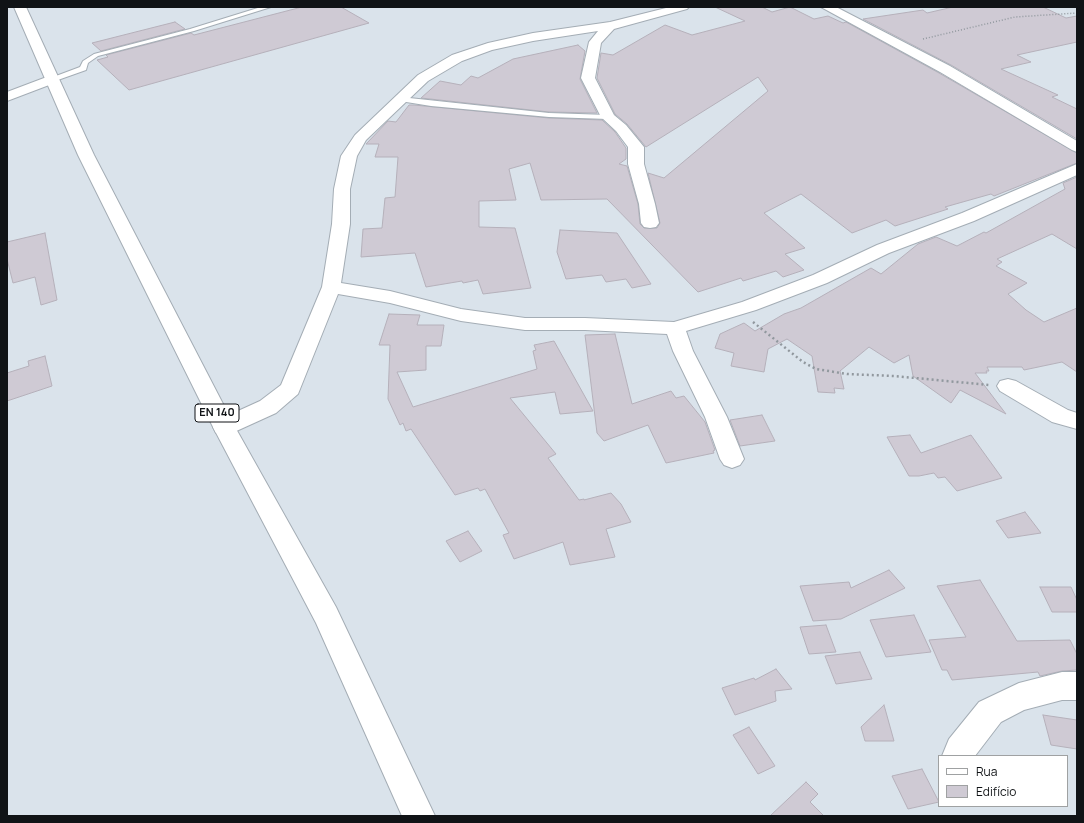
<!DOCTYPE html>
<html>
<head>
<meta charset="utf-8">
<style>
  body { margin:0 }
  #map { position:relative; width:1084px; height:823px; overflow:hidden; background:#dae3eb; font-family:Manrope,sans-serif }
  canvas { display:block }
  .frame { position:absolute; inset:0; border:8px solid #101316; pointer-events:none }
  .legend { position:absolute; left:938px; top:755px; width:130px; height:52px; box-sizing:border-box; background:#fff; border:1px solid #9fa1a2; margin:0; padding:5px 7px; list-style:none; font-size:12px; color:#101316 }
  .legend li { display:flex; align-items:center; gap:8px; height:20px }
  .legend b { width:20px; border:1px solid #9fa1a2 }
</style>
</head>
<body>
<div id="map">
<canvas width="1084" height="823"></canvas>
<div class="frame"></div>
<ul class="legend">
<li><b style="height:5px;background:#fff"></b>Rua</li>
<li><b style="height:11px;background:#cfcad4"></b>Edifício</li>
</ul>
</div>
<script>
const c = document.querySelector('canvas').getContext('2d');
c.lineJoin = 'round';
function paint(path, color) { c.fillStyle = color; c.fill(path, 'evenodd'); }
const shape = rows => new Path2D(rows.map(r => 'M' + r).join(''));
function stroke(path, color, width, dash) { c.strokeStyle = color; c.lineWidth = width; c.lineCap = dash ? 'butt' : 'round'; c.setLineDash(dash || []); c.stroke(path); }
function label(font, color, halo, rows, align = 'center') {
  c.font = font + ' Manrope,sans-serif'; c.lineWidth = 4; c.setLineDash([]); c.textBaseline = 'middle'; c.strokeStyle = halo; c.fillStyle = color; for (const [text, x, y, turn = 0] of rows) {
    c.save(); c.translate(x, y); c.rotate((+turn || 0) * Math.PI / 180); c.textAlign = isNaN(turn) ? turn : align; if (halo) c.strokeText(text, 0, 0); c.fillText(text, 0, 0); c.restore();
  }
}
const building = shape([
  [302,7,341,7,369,23,129,90,97,60,108,57,106,55,191,33,194,35,302,7],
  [715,7,762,7,772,12,790,7,814,19,828,16,843,23,846,22,939,73,1077,153,1077,163,994,196,991,194,945,207,948,209,895,226,886,220,852,233,801,194,764,213,805,248,785,254,804,270,783,277,776,271,743,281,741,278,698,292,607,199,541,200,530,163,509,169,516,200,479,201,479,227,515,228,531,288,483,294,478,280,463,283,462,281,426,287,415,253,361,257,363,229,382,228,385,198,395,197,398,157,375,157,379,144,366,144,388,121,396,122,409,105,414,105,549,118,602,120,615,132,626,148,626,159,619,164,627,166,638,204,640,224,644,228,657,228,660,223,648,173,664,178,768,91,758,77,646,147,627,124,615,114,597,78,601,53,613,55,665,25,692,35,745,21,715,7],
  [953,7,1043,7,1066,18,1077,16,1077,42,1017,55,1031,62,1001,69,1058,95,1052,97,1077,109,1077,139,951,65,863,19,923,10,927,13,953,7],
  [175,22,185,29,101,51,92,43,175,22],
  [578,45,585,51,580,79,597,113,549,112,421,98,440,81,461,85,471,76,478,78,513,59,578,45],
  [1077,177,1077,249,1052,234,997,259,1002,262,996,266,1027,283,1008,294,1026,310,1044,322,1077,308,1077,372,1062,362,1024,370,1022,367,987,367,989,371,986,371,987,373,975,373,1006,414,960,390,951,403,913,376,909,355,894,363,869,347,840,371,844,389,834,388,835,393,818,392,812,356,787,339,768,349,764,372,731,366,734,353,715,348,720,334,744,323,755,331,784,314,801,308,871,268,881,274,918,244,936,237,957,246,984,232,986,233,1065,189,1063,183,1077,177],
  [560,230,617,233,651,284,632,288,626,279,606,282,602,275,566,279,557,252,560,230],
  [45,233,57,300,41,305,35,277,13,283,7,259,7,242,45,233],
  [389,314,420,315,417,325,444,325,441,346,426,346,426,370,397,372,413,407,537,369,533,351,536,350,534,345,554,341,593,411,560,414,555,392,510,398,556,454,548,458,579,500,584,499,584,500,611,493,621,504,631,522,606,529,615,557,570,565,563,542,514,559,503,535,509,533,485,489,480,491,478,488,455,495,411,429,406,431,403,423,400,425,388,399,390,345,379,345,389,314],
  [615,334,632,404,671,391,676,398,684,396,705,422,715,450,713,451,714,453,666,463,648,425,604,441,597,433,585,335,615,334],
  [45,356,52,386,7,401,7,373,29,366,28,361,45,356],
  [762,415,775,441,740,446,730,420,762,415],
  [910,435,921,453,971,435,1002,478,957,491,945,477,938,478,934,473,919,476,909,476,887,437,910,435],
  [1025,512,1041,533,1008,538,996,521,1025,512],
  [468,531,482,551,460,562,446,541,468,531],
  [889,570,905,588,841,619,813,621,800,586,849,582,851,588,889,570],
  [980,580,1017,641,1070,640,1077,654,1077,670,1062,671,1040,676,1038,672,952,680,947,670,942,670,929,640,966,637,937,586,980,580],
  [1040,587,1071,587,1077,600,1077,612,1052,612,1040,587],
  [914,615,931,652,886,657,870,620,914,615],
  [826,625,836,652,809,654,800,627,826,625],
  [860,652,872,679,836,684,825,656,860,652],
  [776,669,792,689,775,691,776,701,735,715,722,688,754,678,755,680,776,669],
  [884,705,894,741,865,741,861,727,884,705],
  [1043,715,1077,720,1077,749,1051,745,1043,715],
  [749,727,775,766,758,774,733,735,749,727],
  [922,769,939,802,908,809,892,776,922,769],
  [806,782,818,794,810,802,824,816,770,816,806,782]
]);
paint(building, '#cfcad4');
stroke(building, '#b5b0ba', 1);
const service = shape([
  [261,7,271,7,194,31,98,56,88,63,86,70,55,81,48,79,80,67,83,61,94,54,190,29,261,7],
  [400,97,549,113,608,115,612,117,608,119,549,117,431,106,400,101,400,97]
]);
const minor = shape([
  [670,7,689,7,687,9,614,29,601,43,595,78,614,115,626,125,644,147,644,164,655,204,659,223,656,227,650,228,644,227,641,223,639,204,628,164,628,147,616,131,601,117,581,78,589,42,598,31,533,41,492,50,462,61,428,81,366,140,357,156,350,189,350,224,341,283,390,291,461,309,525,318,585,318,674,322,742,302,813,275,877,245,962,213,1077,164,1077,175,974,221,889,253,827,283,756,310,686,331,693,351,727,417,744,459,740,465,732,468,724,465,720,459,705,417,673,351,667,334,585,330,525,330,461,321,390,303,338,294,298,394,276,413,232,433,224,435,216,433,213,427,216,421,260,401,281,385,322,287,332,224,334,189,341,156,355,135,418,75,452,55,488,43,533,33,610,22,670,7],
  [821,7,836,7,950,66,1077,141,1077,152,1072,150,940,72,821,7],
  [52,75,57,76,59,79,57,82,7,101,7,92,52,75],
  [1008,379,1016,381,1068,410,1077,413,1077,429,1052,422,1000,391,997,386,1000,381,1008,379],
  [1062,672,1077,672,1077,700,1062,700,1024,710,1001,722,975,756,942,756,949,739,979,702,1019,683,1062,672]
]);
const primary = shape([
  [14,7,26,7,94,155,235,427,336,607,435,816,402,816,316,623,213,427,78,155,14,7]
]);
stroke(service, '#a4adb5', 2);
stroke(minor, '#a4adb5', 2);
stroke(primary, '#a4adb5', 2);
stroke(shape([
  [923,39,1015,17,1077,13]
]), '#91989e', 1.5, [1, 2]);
stroke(shape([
  [753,322,803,362,816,369,847,374,894,376,989,385]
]), '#91989e', 2.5, [2, 3]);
paint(service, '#fff');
paint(minor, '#fff');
paint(primary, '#fff');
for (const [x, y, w] of [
  [217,413,44]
]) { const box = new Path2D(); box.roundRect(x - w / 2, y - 9, w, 18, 3); c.fillStyle = '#fff'; c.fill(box); stroke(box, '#101316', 1); }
label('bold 11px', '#101316', null, [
  ["EN 140",217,413]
]);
</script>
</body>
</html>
